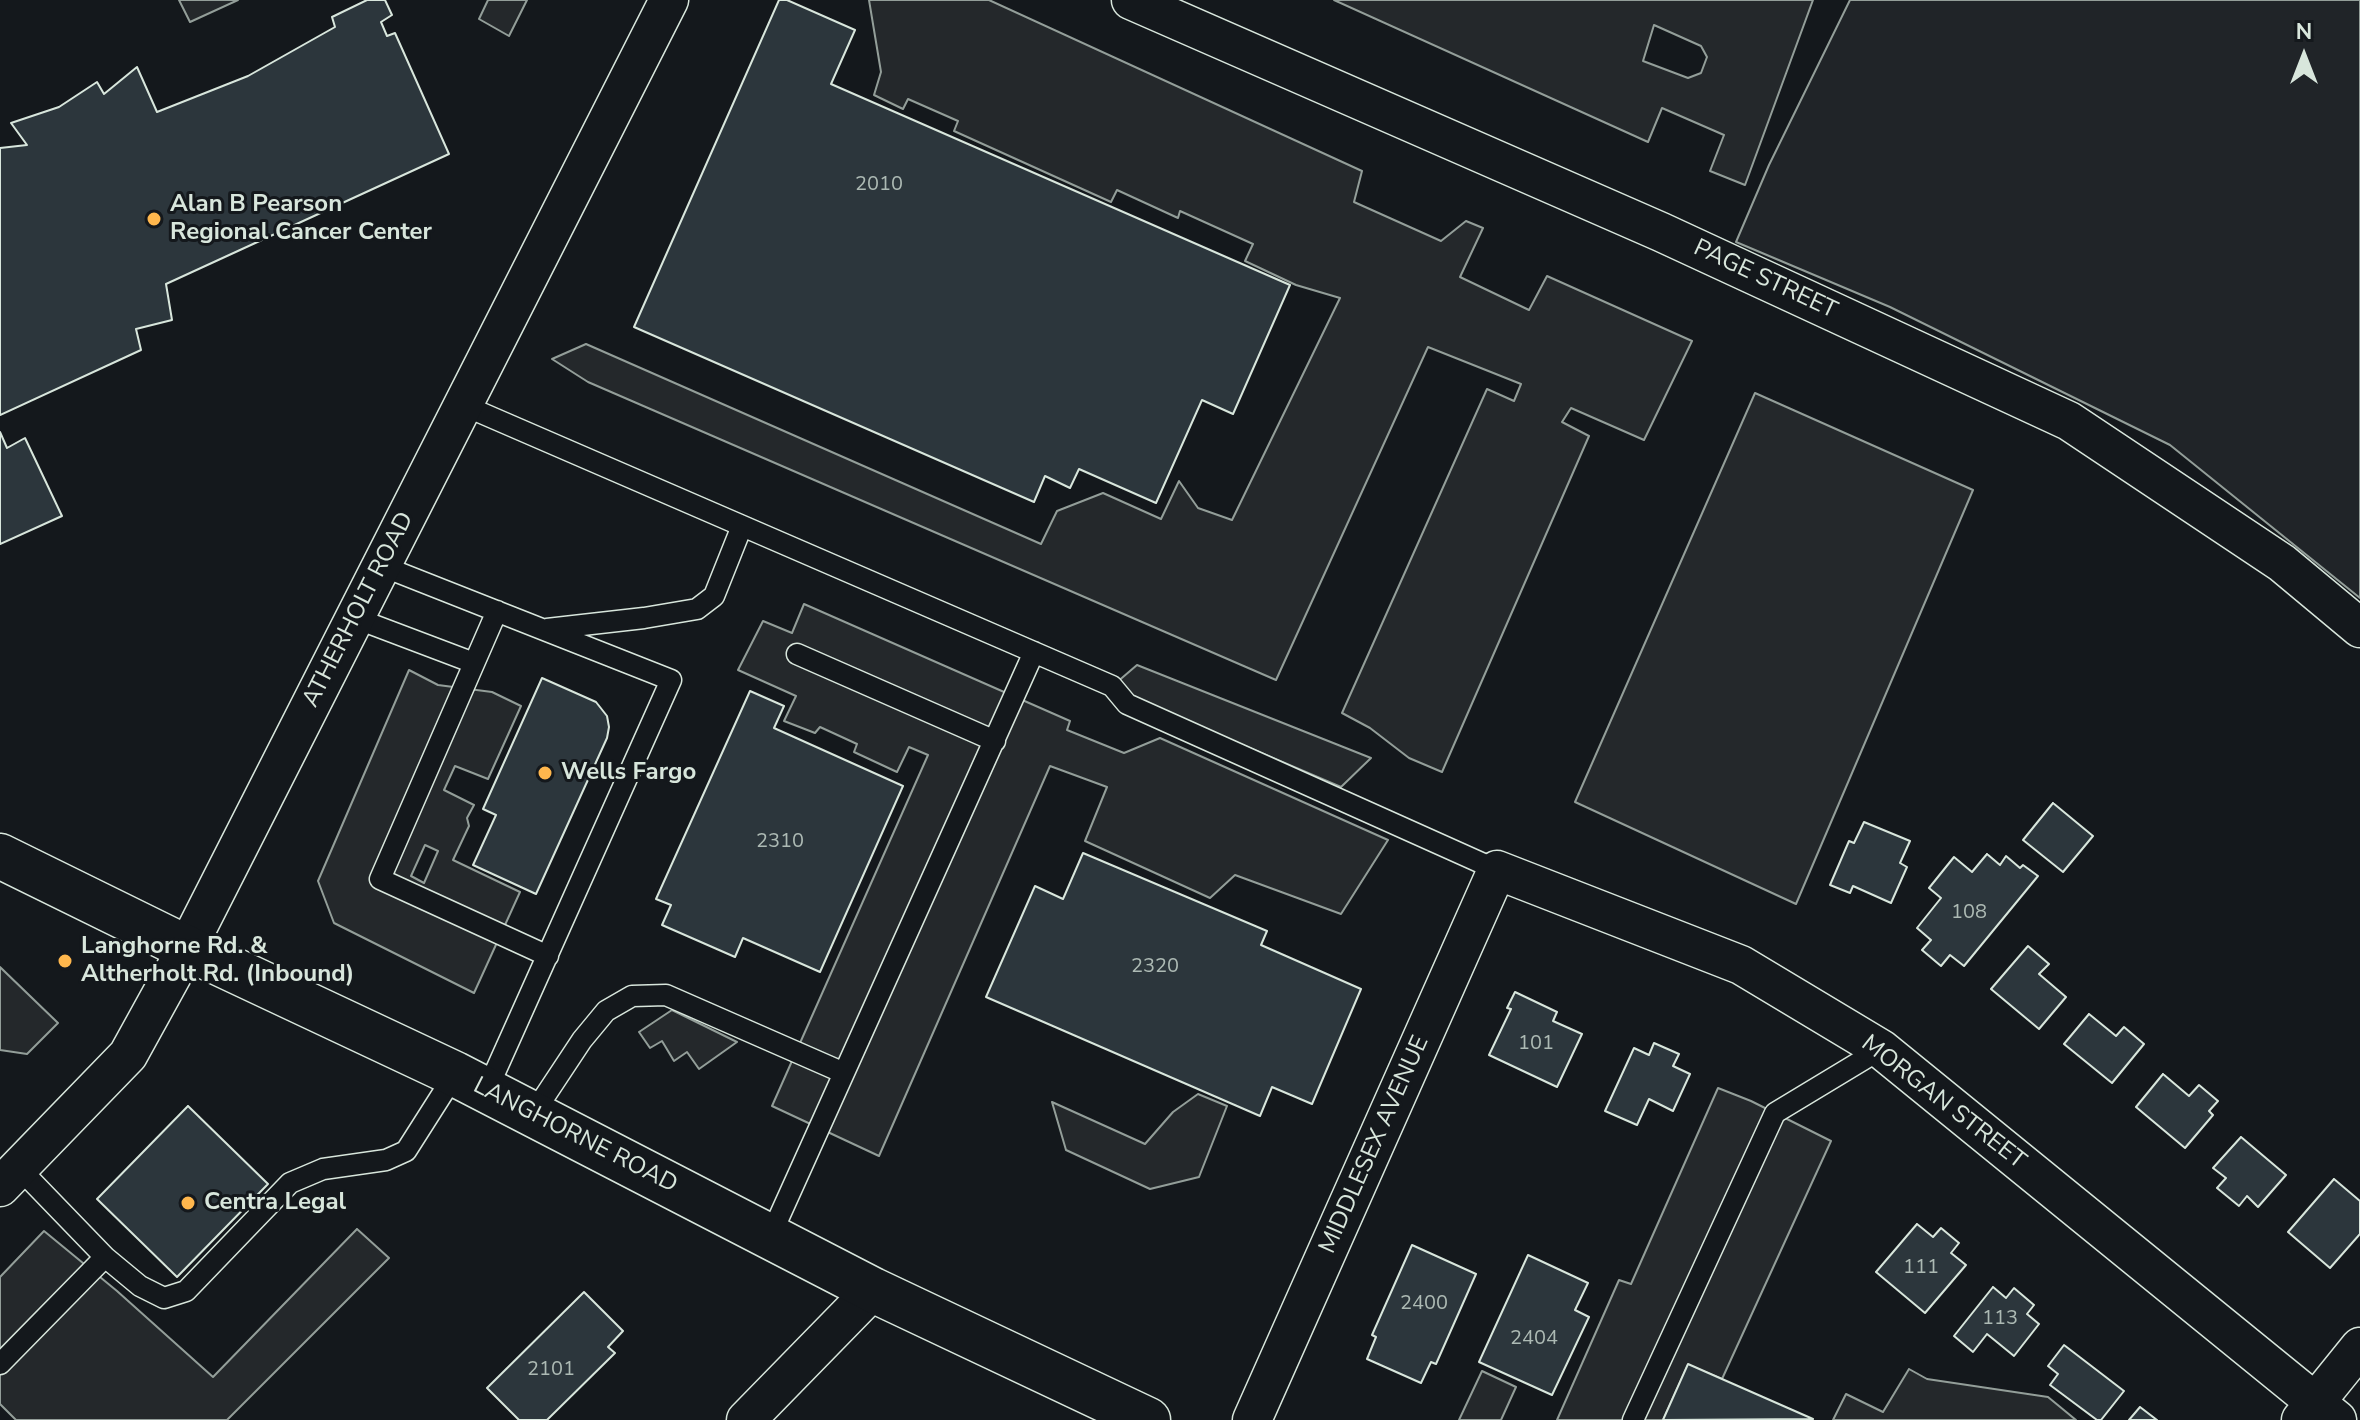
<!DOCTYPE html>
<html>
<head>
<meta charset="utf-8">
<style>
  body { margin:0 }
  #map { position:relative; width:2360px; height:1420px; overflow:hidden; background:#14181c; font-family:"Nunito Sans",sans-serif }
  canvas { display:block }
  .north { position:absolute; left:2264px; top:16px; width:80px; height:80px; -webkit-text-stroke:6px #14181c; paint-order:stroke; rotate:0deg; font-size:22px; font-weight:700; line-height:32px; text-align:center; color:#d8e6dc }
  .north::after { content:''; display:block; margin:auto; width:28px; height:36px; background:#d8e6dc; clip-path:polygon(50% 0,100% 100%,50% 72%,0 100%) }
</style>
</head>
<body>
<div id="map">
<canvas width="2360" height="1420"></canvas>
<div class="north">N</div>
</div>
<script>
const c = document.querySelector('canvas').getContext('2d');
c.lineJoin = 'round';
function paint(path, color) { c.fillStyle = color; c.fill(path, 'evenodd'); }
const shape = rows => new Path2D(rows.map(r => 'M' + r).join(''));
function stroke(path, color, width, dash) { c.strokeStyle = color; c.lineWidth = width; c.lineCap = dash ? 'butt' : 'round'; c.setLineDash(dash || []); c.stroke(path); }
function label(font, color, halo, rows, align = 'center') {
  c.font = font + ' "Nunito Sans",sans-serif'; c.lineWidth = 6; c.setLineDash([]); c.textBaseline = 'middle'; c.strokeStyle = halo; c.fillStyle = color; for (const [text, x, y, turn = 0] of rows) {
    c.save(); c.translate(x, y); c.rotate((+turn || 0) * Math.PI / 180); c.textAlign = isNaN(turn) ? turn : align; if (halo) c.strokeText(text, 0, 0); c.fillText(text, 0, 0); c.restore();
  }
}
const green = shape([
  [1850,0,2360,0,2360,598,2170,445,1890,307,1736,242,1769,165,1850,0]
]);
paint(green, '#202428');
stroke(green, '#939e99', 2);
const parking = shape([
  [179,0,238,0,190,22,179,0],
  [488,0,527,0,509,36,479,19,488,0],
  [869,0,989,0,1362,171,1354,202,1441,241,1466,221,1483,228,1460,277,1529,310,1547,276,1692,341,1644,440,1571,408,1562,422,1589,436,1442,772,1409,758,1370,728,1342,713,1487,389,1514,401,1521,384,1428,347,1276,680,588,382,552,359,586,344,1041,544,1057,511,1103,493,1161,519,1179,481,1198,508,1232,520,1340,298,1296,285,1245,261,1253,244,1180,211,1178,218,1117,190,1111,202,954,131,958,121,908,99,903,109,874,95,881,72,869,0],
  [1334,0,1813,0,1745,185,1710,171,1724,135,1662,108,1648,142,1334,0],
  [1654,25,1701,46,1707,57,1701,73,1688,78,1643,61,1654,25],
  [1755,393,1973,490,1796,904,1575,802,1755,393],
  [804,604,1070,721,1067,730,1124,753,1160,738,1388,840,1341,914,1235,875,1210,898,1085,841,1107,787,1050,766,879,1156,772,1106,928,755,909,747,897,772,854,752,857,744,820,727,815,733,784,721,796,696,738,670,763,621,792,633,804,604],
  [1137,665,1371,758,1341,787,1123,694,1116,683,1137,665],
  [409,670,438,685,492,692,521,706,488,779,455,766,444,790,474,805,467,818,469,826,453,860,520,892,474,993,334,923,318,881,409,670],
  [425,845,438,851,424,883,411,876,425,845],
  [0,967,58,1023,27,1054,0,1050,0,967],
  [672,1010,737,1042,699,1069,687,1052,674,1061,662,1041,650,1048,639,1032,672,1010],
  [1718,1088,1751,1101,1831,1141,1722,1379,1688,1365,1663,1420,1557,1420,1619,1280,1631,1284,1718,1088],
  [1198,1094,1227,1106,1199,1177,1150,1189,1066,1150,1052,1102,1145,1144,1173,1112,1198,1094],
  [357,1229,389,1258,227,1420,16,1420,0,1404,0,1277,44,1231,117,1291,213,1377,357,1229],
  [1909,1369,1927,1379,2048,1397,2076,1420,1833,1420,1846,1394,1883,1412,1909,1369],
  [1482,1371,1516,1387,1501,1420,1459,1420,1482,1371]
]);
paint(parking, '#24282b');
stroke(parking, '#939e99', 2);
const building = shape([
  [367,0,385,0,392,15,381,22,387,36,395,33,449,154,166,284,172,320,136,329,141,350,0,415,0,148,27,145,11,123,59,107,97,82,104,94,137,67,157,112,248,76,335,27,332,17,367,0],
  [779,0,787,0,855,30,831,84,1290,285,1233,414,1202,400,1156,503,1079,469,1070,488,1045,476,1034,502,634,327,779,0],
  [0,432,7,448,25,438,62,516,0,544,0,432],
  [542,678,596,702,607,716,609,727,607,738,536,894,473,865,496,815,483,809,542,678],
  [750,691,784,706,774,728,903,786,820,972,743,938,735,957,662,925,671,905,656,899,750,691],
  [2053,803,2093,836,2063,872,2023,840,2053,803],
  [1864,822,1910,841,1900,863,1907,867,1891,903,1853,886,1850,893,1830,885,1849,841,1854,843,1864,822],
  [1083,853,1267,931,1261,945,1361,989,1312,1104,1272,1087,1260,1116,986,997,1035,886,1063,899,1083,853],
  [1987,854,2000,865,2006,856,2020,868,2023,865,2038,876,1964,966,1950,955,1941,966,1922,950,1931,940,1917,928,1941,898,1929,888,1954,857,1972,872,1987,854],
  [2028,946,2049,964,2039,974,2066,997,2039,1029,1991,989,2028,946],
  [1515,992,1557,1012,1553,1021,1582,1034,1557,1087,1489,1055,1511,1009,1507,1008,1515,992],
  [2089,1014,2116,1036,2124,1027,2144,1044,2112,1083,2064,1044,2089,1014],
  [1654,1043,1679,1054,1673,1066,1690,1074,1673,1111,1649,1099,1637,1125,1605,1111,1634,1048,1649,1055,1654,1043],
  [2163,1074,2189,1096,2199,1085,2218,1101,2209,1111,2213,1115,2185,1148,2136,1107,2163,1074],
  [188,1106,268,1184,177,1277,97,1199,188,1106],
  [2241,1137,2286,1175,2258,1207,2247,1196,2239,1206,2217,1188,2226,1178,2213,1168,2241,1137],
  [2334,1179,2360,1201,2360,1234,2330,1268,2288,1232,2334,1179],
  [1917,1224,1933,1237,1941,1228,1959,1243,1951,1253,1966,1265,1925,1313,1876,1272,1917,1224],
  [1412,1245,1476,1274,1436,1364,1431,1362,1421,1383,1367,1359,1376,1337,1372,1335,1412,1245],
  [1528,1255,1588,1283,1575,1310,1589,1317,1552,1395,1479,1362,1528,1255],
  [1993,1287,2006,1298,2014,1288,2034,1305,2027,1314,2039,1324,2014,1356,1987,1334,1973,1352,1954,1336,1993,1287],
  [584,1292,623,1331,608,1347,615,1353,547,1420,519,1420,487,1388,584,1292],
  [2064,1345,2124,1391,2101,1420,2097,1420,2050,1385,2058,1374,2048,1366,2064,1345],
  [1688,1364,1722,1379,1813,1419,1663,1420,1688,1364],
  [2140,1407,2157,1420,2129,1420,2140,1407]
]);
paint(building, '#2c363c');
stroke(building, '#d8e6dc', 2);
const service = shape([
  [463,405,1112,686,1127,704,1497,870],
  [382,566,671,680,487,1090],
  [497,611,380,879,548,956],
  [355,618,474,663],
  [547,629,644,618,697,609,714,596,742,526],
  [797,654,995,741],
  [533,1114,582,1040,606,1011,632,996,666,995,844,1073],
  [770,1237,1034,652],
  [105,1257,140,1286,164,1298,186,1291,290,1183,323,1169,386,1160,406,1151,455,1074],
  [0,1364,105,1257,19,1168],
  [1633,1420,1775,1113,1881,1049]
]);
const minor = shape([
  [1131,0,1661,232,2069,421,2282,563,2360,628],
  [0,1187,128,1055,187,948,669,0],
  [746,1420,873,1290],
  [1252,1420,1497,870,1741,965,1881,1049,2337,1420],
  [2301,1420,2360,1347]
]);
const primary = shape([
  [0,856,187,948,455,1074,873,1290,1148,1420]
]);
stroke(service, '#d8e6dc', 23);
stroke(minor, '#d8e6dc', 41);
stroke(primary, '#d8e6dc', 47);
stroke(service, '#14181c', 20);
stroke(minor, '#14181c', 38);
stroke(primary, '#14181c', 44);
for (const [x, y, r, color] of [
  [154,219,8,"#ffb74d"],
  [545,773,8,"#ffb74d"],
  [65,961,8,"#ffb74d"],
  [188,1203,8,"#ffb74d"]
]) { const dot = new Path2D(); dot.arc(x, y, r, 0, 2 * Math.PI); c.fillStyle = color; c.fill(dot); stroke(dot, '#14181c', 3); }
label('20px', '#adbab4', null, [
  ["2010",879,185],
  ["2310",780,842],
  ["108",1969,913],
  ["2320",1155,967],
  ["101",1536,1044],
  ["111",1921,1268],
  ["2400",1424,1304],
  ["113",2000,1319],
  ["2404",1534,1339],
  ["2101",551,1370]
]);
label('bold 24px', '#d8e6dc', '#14181c', [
  ["Alan B Pearson",170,205],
  ["Regional Cancer Center",170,233],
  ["Wells Fargo",561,773],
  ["Langhorne Rd. &",81,947],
  ["Altherholt Rd. (Inbound)",81,975],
  ["Centra Legal",204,1203]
], 'left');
label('24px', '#d8e6dc', '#14181c', [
  ["PAGE STREET",1765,280,25],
  ["ATHERHOLT ROAD",359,610,-63],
  ["MORGAN STREET",1943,1103,38],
  ["LANGHORNE ROAD",575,1136,27],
  ["MIDDLESEX AVENUE",1375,1145,-66]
]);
</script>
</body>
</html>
